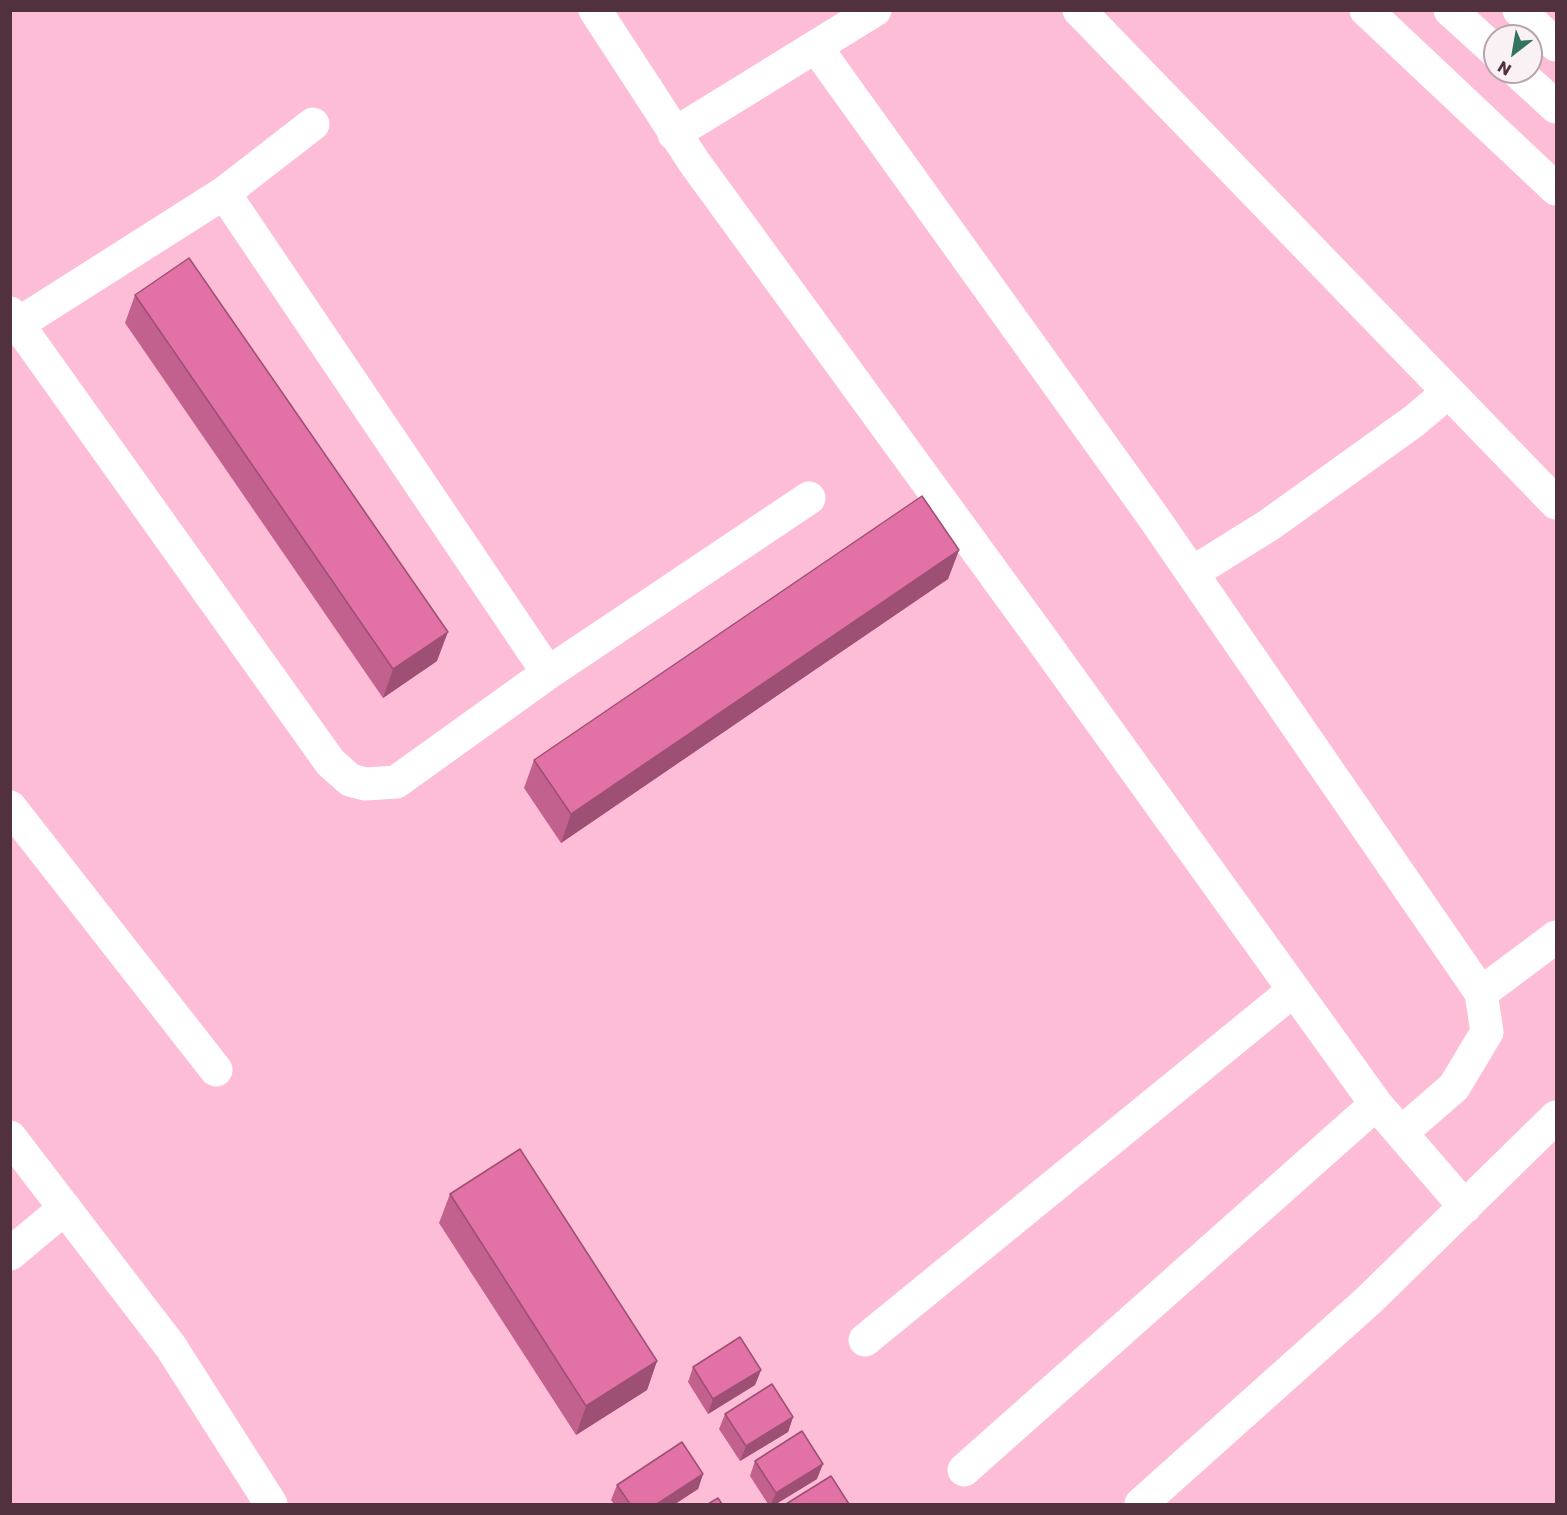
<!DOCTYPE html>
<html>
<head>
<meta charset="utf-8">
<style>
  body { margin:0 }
  #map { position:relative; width:1567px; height:1515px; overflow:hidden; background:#febdd7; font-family:Poppins,sans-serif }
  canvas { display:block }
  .frame { position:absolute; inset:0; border:12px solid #52313f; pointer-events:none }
  .north { position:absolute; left:1483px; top:24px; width:60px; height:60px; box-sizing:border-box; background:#faf1f4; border:2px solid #b7a4ac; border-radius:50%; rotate:211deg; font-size:16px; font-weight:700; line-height:24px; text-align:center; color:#52313f }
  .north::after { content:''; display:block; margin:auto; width:21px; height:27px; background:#337361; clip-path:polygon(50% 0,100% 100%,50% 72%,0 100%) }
</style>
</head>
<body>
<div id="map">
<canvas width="1567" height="1515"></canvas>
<div class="frame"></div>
<div class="north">N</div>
</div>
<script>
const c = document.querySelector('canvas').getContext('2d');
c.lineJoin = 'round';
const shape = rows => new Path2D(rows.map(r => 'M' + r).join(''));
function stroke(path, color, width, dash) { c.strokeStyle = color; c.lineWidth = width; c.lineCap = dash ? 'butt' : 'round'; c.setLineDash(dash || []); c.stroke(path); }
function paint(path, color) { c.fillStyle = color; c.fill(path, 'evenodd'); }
stroke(shape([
  [595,10,694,162,1043,641,1376,1104,1465,1207],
  [1079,10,1556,503],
  [1366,10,1556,189],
  [816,47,1154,518,1481,993,1556,937],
  [674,134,875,10],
  [224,193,548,673],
  [10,313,330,762,350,780,365,784,396,782,548,673,809,498],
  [10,329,224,193,313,124],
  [1192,573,1269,525,1414,421,1448,392],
  [10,807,216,1070],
  [1401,1133,1454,1087,1487,1032,1481,993],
  [10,1137,171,1347,271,1504],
  [10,1254,65,1208],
  [865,1340,1294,990],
  [964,1470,1376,1104],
  [1141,1504,1369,1300,1556,1117]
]), '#fff', 33);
stroke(shape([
  [1450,10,1495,51],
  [1519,10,1556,45],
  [1518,72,1556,107]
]), '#fff', 33);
paint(shape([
  [135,295,437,661,383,698,125,323],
  [959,550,948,579,561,843,524,788,534,760],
  [450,1194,657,1361,647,1390,576,1435,439,1223],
  [693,1367,761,1370,755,1385,708,1414,688,1382],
  [725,1414,793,1417,788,1432,740,1461,719,1429],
  [755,1461,817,1479,776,1504,768,1504,750,1476],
  [703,1474,698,1489,675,1504,614,1504,611,1500,617,1485]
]), '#c2618e');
paint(shape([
  [959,550,948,579,561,843,571,814],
  [448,632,437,661,383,698,393,669],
  [657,1361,647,1390,576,1435,586,1406],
  [761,1370,755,1385,708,1414,713,1399],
  [793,1417,788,1432,740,1461,746,1446],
  [823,1464,817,1479,776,1504,771,1504,776,1493],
  [703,1474,698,1489,675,1504,657,1504]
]), '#9e4f74');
const building = shape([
  [189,258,448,632,393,669,135,295,189,258],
  [922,496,959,550,571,814,534,760,922,496],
  [520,1149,657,1361,586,1406,450,1194,520,1149],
  [740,1337,761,1370,713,1399,693,1367,740,1337],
  [772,1384,793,1417,746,1446,725,1414,772,1384],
  [802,1431,823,1464,776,1493,755,1461,802,1431],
  [682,1442,703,1474,657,1504,630,1504,617,1485,682,1442],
  [831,1476,849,1504,786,1504,831,1476],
  [718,1498,722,1504,708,1504,718,1498]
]);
paint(building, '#e271a5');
stroke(building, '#9e4f74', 1.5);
</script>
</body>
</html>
